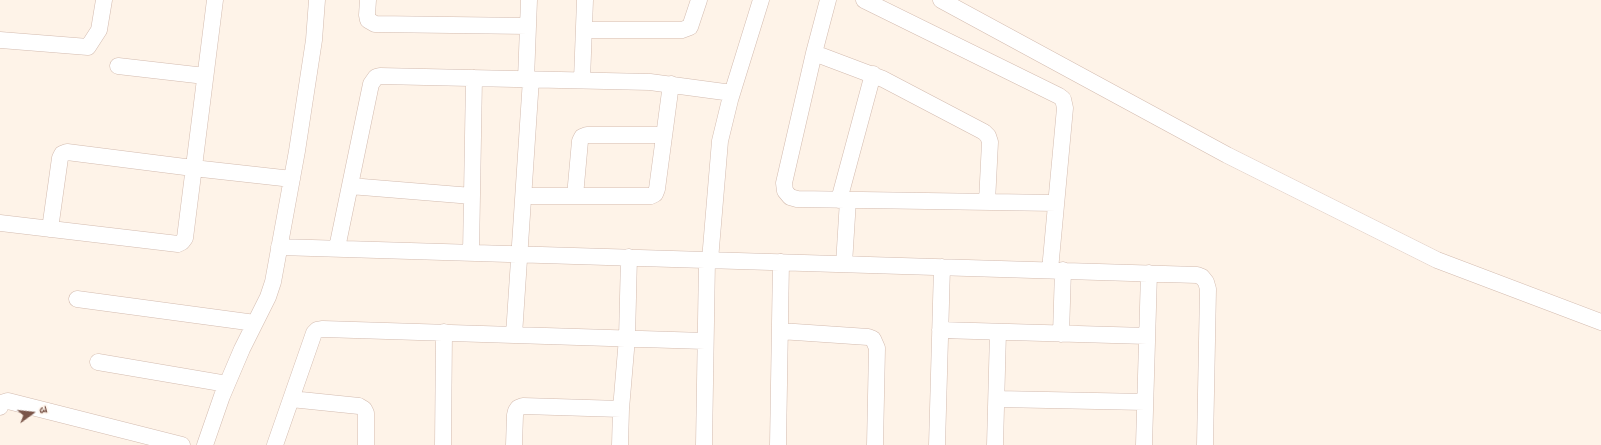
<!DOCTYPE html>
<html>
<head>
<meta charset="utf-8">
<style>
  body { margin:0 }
  #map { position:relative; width:1601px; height:445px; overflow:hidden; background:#fef3e8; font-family:"Asap Condensed","Noto Sans Devanagari",sans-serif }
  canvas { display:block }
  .north { position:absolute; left:12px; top:393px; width:40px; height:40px; -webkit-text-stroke:3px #fff7ef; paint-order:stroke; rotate:75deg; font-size:11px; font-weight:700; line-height:16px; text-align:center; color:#7a5549 }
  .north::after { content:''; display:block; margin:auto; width:14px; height:18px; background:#7a5549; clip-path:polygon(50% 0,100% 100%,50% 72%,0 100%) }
</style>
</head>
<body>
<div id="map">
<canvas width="1601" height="445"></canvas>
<div class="north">उ</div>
</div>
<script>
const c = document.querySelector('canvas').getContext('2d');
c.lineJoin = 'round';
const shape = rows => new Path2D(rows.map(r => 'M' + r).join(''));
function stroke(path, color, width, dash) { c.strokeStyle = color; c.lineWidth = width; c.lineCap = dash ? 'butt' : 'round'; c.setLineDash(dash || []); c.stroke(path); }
const minor = shape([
  [368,0,367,15,368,20,375,24,528,26],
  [828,0,814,53,784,183,785,191,790,197,797,199,1056,203],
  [864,0,1059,96,1063,99,1065,108,1050,270],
  [941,0,1227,155,1437,260,1601,322],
  [584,30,682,30,690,27,699,0],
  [0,40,88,47,99,30,104,0],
  [814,53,883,79,984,132,988,136,990,142,987,202],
  [118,66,205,76],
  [526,79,529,0],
  [582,80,585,0],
  [350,186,472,196],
  [524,196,651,196,655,194,657,189,671,84],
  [575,196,580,141,582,137,587,135,664,135],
  [839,200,873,74],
  [0,223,178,244,182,242,185,238,215,0],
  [50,229,60,158,62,154,67,152,193,168,292,179],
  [279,247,1197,275,1202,277,1206,282,1208,289,1205,445],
  [337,248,371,84,376,77,380,76,650,82,732,93],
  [471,253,474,78],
  [710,260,720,141,730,100,761,0],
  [844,264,848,200],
  [77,299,255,323],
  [940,330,1147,336],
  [780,331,868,337,873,339,877,348,875,445],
  [1061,334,1063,270],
  [514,335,531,79],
  [98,362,227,384],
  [291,399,359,406,364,409,366,413,366,445],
  [998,399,1145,402],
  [0,407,1,403,8,401,182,445],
  [205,445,222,396,242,349,268,297,273,282,297,151,314,40,317,0],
  [275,445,314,333,317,330,323,329,705,341],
  [443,445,444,332],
  [514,445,515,415,516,411,518,408,523,406,621,409],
  [620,445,621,409,627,338,629,257],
  [704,445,707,260],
  [778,445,781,262],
  [937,445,942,267],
  [995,445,998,332],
  [1144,445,1149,273]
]);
stroke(minor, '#d3bbaf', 17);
stroke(minor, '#fff', 16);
</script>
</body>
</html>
